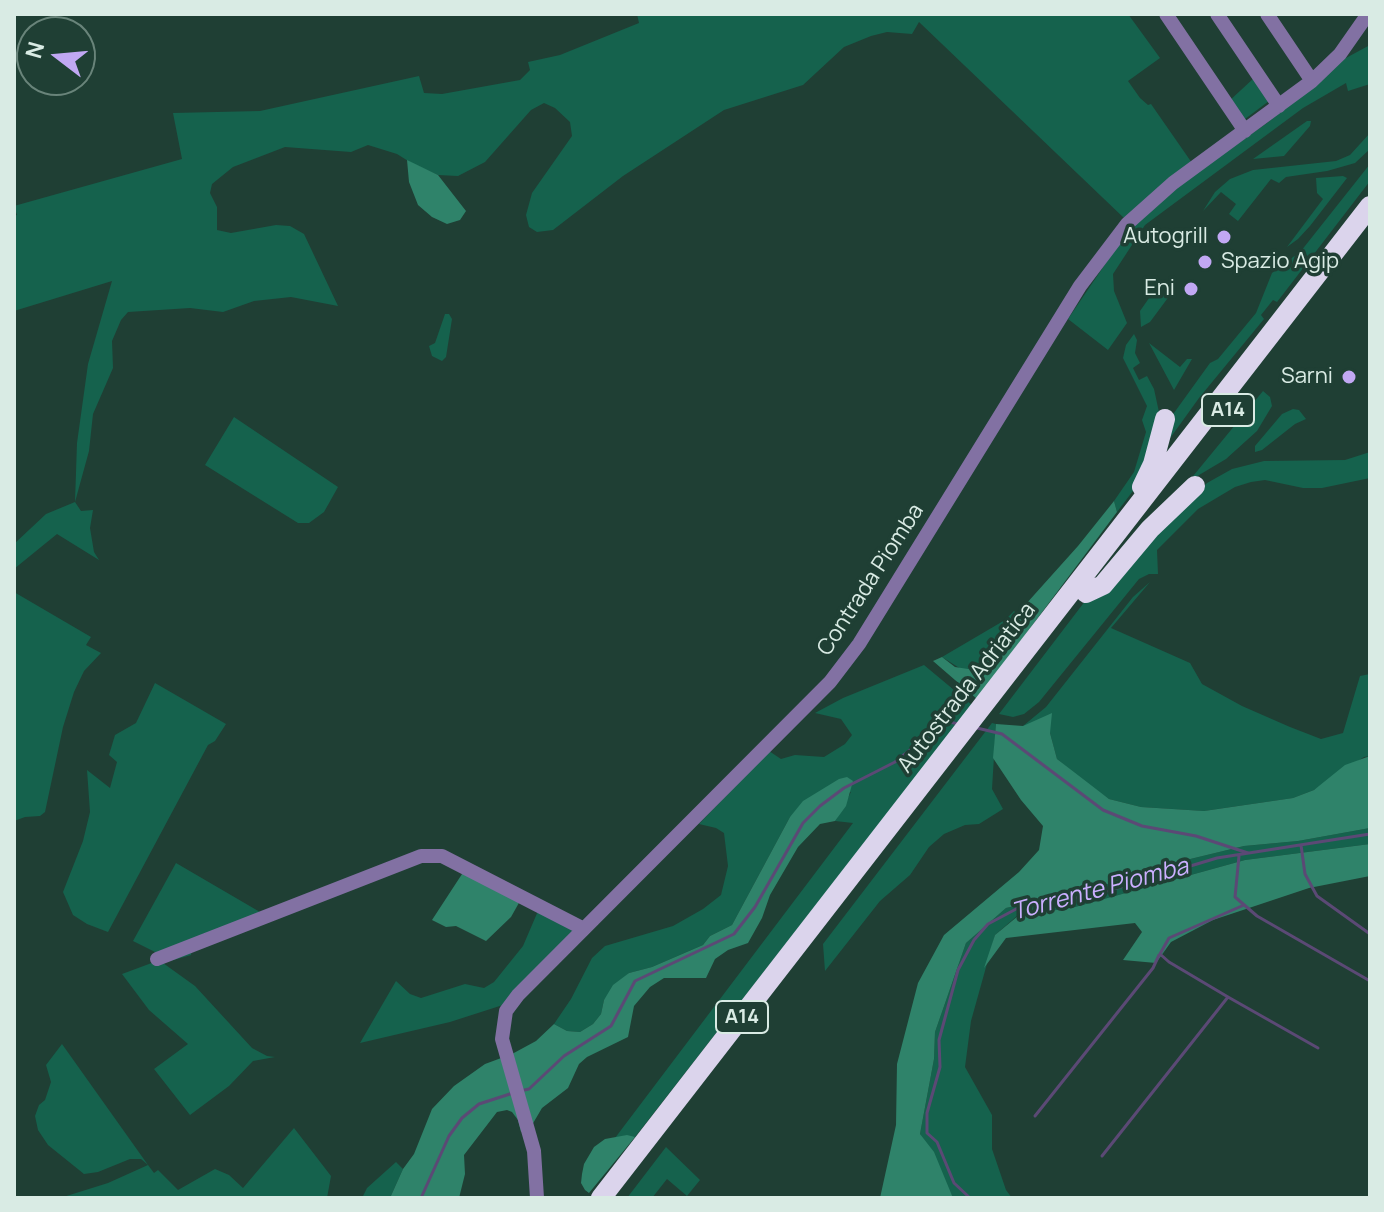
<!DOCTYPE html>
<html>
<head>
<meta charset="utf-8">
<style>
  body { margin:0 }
  #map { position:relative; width:1384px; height:1212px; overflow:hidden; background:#1f3f34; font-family:Manrope,sans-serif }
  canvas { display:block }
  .frame { position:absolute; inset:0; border:16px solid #d9ebe4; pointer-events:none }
  .north { position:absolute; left:16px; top:16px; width:80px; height:80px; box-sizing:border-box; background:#1f3f34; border:2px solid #69847a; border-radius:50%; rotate:286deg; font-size:22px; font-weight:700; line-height:32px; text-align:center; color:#d9ebe4 }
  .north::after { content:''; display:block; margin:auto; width:28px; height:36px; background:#c1a8f3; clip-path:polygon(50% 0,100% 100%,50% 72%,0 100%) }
</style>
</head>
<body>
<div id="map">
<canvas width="1384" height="1212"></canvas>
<div class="frame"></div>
<div class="north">N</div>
</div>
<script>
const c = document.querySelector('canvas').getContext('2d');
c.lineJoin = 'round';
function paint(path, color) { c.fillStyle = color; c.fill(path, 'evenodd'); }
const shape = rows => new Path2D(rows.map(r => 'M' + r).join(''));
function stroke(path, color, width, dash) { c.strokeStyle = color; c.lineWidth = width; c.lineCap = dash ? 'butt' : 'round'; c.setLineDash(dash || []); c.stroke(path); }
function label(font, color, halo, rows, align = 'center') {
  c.font = font + ' Manrope,sans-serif'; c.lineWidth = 7; c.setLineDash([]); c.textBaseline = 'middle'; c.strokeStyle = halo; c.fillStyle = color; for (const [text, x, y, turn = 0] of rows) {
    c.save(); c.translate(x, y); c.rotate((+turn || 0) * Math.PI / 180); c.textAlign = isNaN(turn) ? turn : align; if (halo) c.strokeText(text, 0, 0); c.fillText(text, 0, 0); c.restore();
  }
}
paint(shape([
  [637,14,1128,14,1160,58,1128,81,1140,98,1148,105,1151,104,1192,163,1125,219,919,22,912,34,887,32,871,36,844,47,803,85,724,110,623,176,553,230,537,232,529,227,526,215,532,193,572,136,570,122,555,108,544,103,531,110,485,162,458,176,438,175,413,164,397,154,368,145,351,152,285,147,233,167,212,184,210,193,217,207,217,230,231,233,276,225,290,226,304,234,338,306,291,297,254,301,223,312,190,308,128,312,121,320,112,341,113,368,93,414,89,451,75,502,81,511,93,510,90,528,94,552,99,560,57,534,14,569,14,544,46,514,75,502,77,443,88,364,112,281,14,311,14,216,17,215,14,206,182,159,173,113,260,111,419,76,424,93,442,94,520,80,530,70,528,62,560,55,639,23],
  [1370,45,1370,84,1348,91,1346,83,1303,108,1145,225,1113,274,1114,291,1127,323,1108,350,1068,319,1129,229,1192,176,1267,123,1344,59],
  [1254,78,1269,101,1241,122,1228,102],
  [1307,121,1311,121,1310,126,1284,156,1253,159],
  [1370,133,1370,149,1355,163,1327,171,1286,177,1279,183,1271,179,1238,221,1229,214,1236,204,1221,192,1203,211,1215,192,1230,179,1253,170,1336,161,1350,155],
  [1370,164,1370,181,1284,293,1277,302,1273,300,1261,315,1264,319,1199,398,1158,455,1166,424,1210,363,1218,359,1256,313,1272,273,1301,251],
  [1343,176,1347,178,1310,226,1298,239,1287,247,1323,199,1317,193,1316,178],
  [1161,281,1173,291,1150,322,1141,327,1140,311],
  [445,314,449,314,452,319,446,357,442,361,432,356,429,346,435,343],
  [1134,334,1137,340,1135,353,1140,363,1133,368,1139,380,1147,376,1154,389,1159,412,1142,479,1117,512,1114,501,1134,472,1146,432,1142,420,1147,406,1123,358,1126,345],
  [1149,343,1180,367,1187,359,1192,359,1174,390],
  [1263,391,1270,397,1272,406,1257,431,1226,459,1189,481],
  [1293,409,1299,410,1306,419,1295,424,1262,450,1255,452,1255,446,1282,414],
  [234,417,338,487,324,512,309,523,298,523,205,465],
  [1370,452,1370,478,1322,488,1303,488,1265,480,1251,482,1235,487,1198,509,1157,550,1158,574,1149,574,1139,579,1039,702,1024,714,1013,717,999,714,1092,592,1207,483,1232,469,1264,461,1345,460],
  [1150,582,1111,628,1190,663,1202,684,1242,706,1290,727,1321,739,1343,733,1360,676,1370,674,1370,756,1364,757,1314,790,1293,798,1204,811,1141,807,1109,799,1083,781,1057,759,1050,733,1023,726,1046,707,1133,597],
  [14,592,91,637,86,645,101,653,84,671,74,692,63,727,45,812,40,816,25,817,14,821],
  [1014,611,1017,614,1008,635,984,664,969,669,961,669,942,657,1005,620],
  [924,665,972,705,635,1137,615,1138,853,823,835,821,851,792,790,817,732,925,710,936,703,945,652,967,629,973,604,1000,601,1014,593,1024,580,1032,567,1031,554,1024,571,999,592,958,605,946,673,926,703,909,721,895,728,866,724,833,716,828,699,824,769,751,781,759,795,755,824,757,845,744,852,735,841,719,815,713,843,698],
  [155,683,226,724,215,741,208,745,108,932,87,924,73,915,63,892,83,841,90,812,87,770,110,788,117,762,109,755,115,735,136,723],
  [992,723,996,724,992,789,1003,809,979,824,965,825,944,834,929,847,910,875,880,901,825,971,823,944],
  [1370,828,1370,844,1245,860,1075,907,1017,916,995,935,971,1021,965,1067,992,1115,992,1149,1006,1190,1012,1198,953,1198,920,1134,934,1059,935,1032,966,943,1006,908,1133,878,1182,861,1244,846,1298,841],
  [176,863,260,912,161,955,133,941],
  [538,911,577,929,506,1004,450,1022,360,1043,396,981,410,994,421,998,465,984,484,988,494,982,523,946],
  [192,948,191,955,163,963,195,986,252,1048,267,1056,275,1057,253,1061,229,1086,190,1115,154,1069,188,1044,149,1010,122,974],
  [62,1044,148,1165,154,1173,158,1170,178,1190,215,1169,229,1175,243,1188,294,1128,331,1176,327,1198,60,1198,108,1183,148,1165,141,1159,130,1159,98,1172,84,1174,48,1145,38,1130,35,1116,39,1105,45,1100,51,1082,46,1065],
  [666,1147,700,1180,687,1196,667,1179,652,1198,627,1198],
  [396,1162,403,1169,390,1198,362,1198,367,1188]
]), '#15624d');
paint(shape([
  [407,160,438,175,466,211,460,220,447,224,432,217,418,205,409,182],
  [1114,501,1117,512,977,699,933,661,942,657,955,667,968,669,984,664,1008,635,1017,614,1078,546],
  [1052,713,1050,733,1057,759,1109,799,1141,807,1204,811,1293,798,1314,790,1345,765,1370,756,1370,828,1298,841,1244,846,1182,861,1133,878,1006,908,966,943,935,1032,934,1059,920,1134,934,1152,953,1198,880,1198,896,1125,897,1064,918,983,944,935,1019,872,1039,850,1043,826,1021,800,993,758,996,724,1023,726],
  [847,777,853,781,846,806,835,821,820,824,798,847,770,895,762,918,748,943,728,950,715,959,706,978,664,978,650,987,634,1006,628,1037,587,1057,579,1064,568,1088,542,1108,532,1125,521,1132,518,1120,512,1112,507,1110,497,1112,464,1155,465,1174,459,1198,390,1198,403,1169,414,1154,432,1109,454,1086,485,1064,512,1054,536,1041,554,1024,567,1031,580,1032,593,1024,601,1014,604,1000,613,985,629,973,652,967,703,945,710,936,732,925,790,817,803,801,839,779],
  [1370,844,1370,876,1309,888,1213,920,1171,942,1156,963,1123,960,1142,932,1135,923,1006,938,984,968,995,935,1018,916,1075,907,1245,860],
  [464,871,520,901,511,917,486,941,456,926,446,927,432,920],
  [627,1135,635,1137,589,1193,585,1190,581,1183,582,1174,584,1164,594,1147,605,1139]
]), '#2f836a');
stroke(shape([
  [977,728,1002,734,1103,810,1142,826,1196,836,1248,853],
  [1301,845,1305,874,1317,896,1370,934],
  [1239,856,1235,897,1257,916,1370,981],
  [1228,997,1318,1048],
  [520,1091,529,1089,564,1056,611,1026,635,981,734,934,755,907,803,823,820,806,844,788,895,762,939,727,950,722,958,724],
  [1035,1116,1153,968,1159,955],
  [1102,1156,1228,997,1169,962,1160,954,1169,938,1244,905],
  [421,1198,449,1136,462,1118,479,1104,513,1093],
  [970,1198,954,1183,937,1142,927,1133,927,1113,940,1067,939,1040,958,970,974,940,988,924,1018,908,1097,894,1217,858,1370,834]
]), '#5b4975', 3);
stroke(shape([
  [1166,14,1245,131],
  [1217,14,1279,106],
  [1267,14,1312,81],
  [157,959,421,856,442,856,584,929],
  [537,1198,534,1151,502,1039,506,1011,518,995,830,682,859,644,1080,286,1127,224,1173,183,1312,81,1340,54,1368,14]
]), '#8271a3', 14);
stroke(shape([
  [1142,487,1153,464,1165,419],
  [1086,593,1103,585,1150,529,1195,486],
  [601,1198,1370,206]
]), '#dbd4ec', 20);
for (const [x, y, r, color] of [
  [1224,237,8,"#c1a8f3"],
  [1205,262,8,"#c1a8f3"],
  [1191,289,8,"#c1a8f3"],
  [1349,377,8,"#c1a8f3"]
]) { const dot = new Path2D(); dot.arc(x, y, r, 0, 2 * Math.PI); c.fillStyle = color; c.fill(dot); stroke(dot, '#1f3f34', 3); }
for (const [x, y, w] of [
  [1228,410,52],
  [742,1017,52]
]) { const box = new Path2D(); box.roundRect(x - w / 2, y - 16, w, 32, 6); c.fillStyle = '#1f3f34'; c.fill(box); stroke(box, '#d9ebe4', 2); }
label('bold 20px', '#d9ebe4', null, [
  ["A14",1228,410],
  ["A14",742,1017]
]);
label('22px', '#d9ebe4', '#1f3f34', [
  ["Autogrill",1208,237],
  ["Spazio Agip",1221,262,"left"],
  ["Eni",1175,289],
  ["Sarni",1333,377]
], 'right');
label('22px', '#d9ebe4', '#1f3f34', [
  ["Contrada Piomba",871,580,-57],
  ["Autostrada Adriatica",967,688,-52]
]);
label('italic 24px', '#cbafff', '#1f3f34', [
  ["Torrente Piomba",1100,890,-15]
]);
</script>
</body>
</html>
